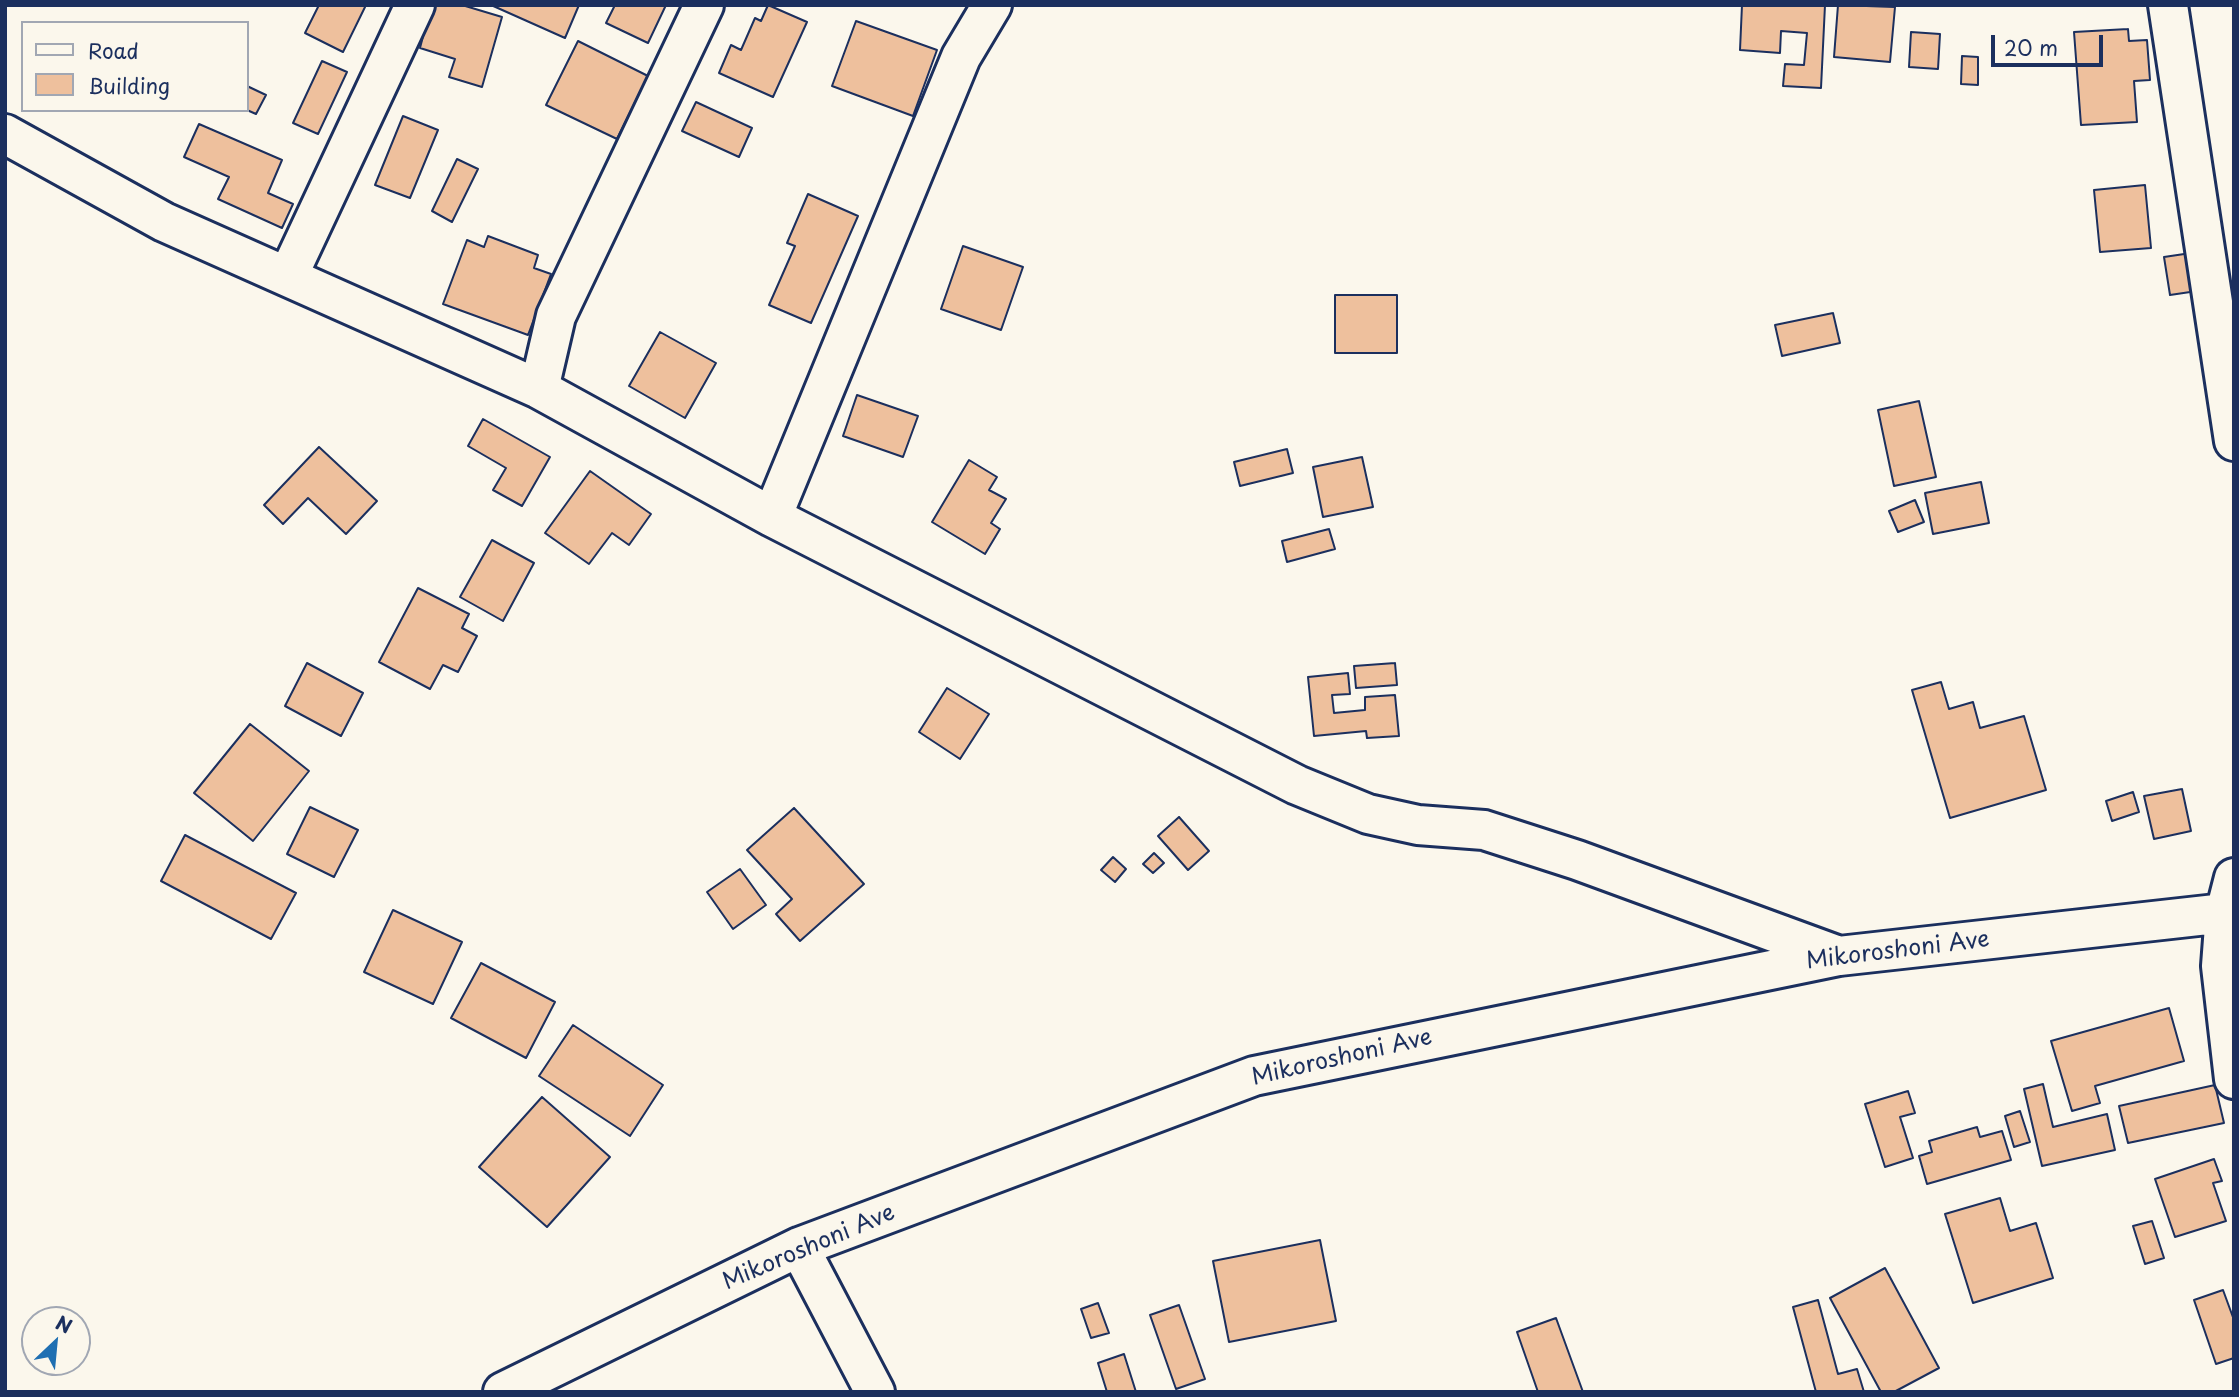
<!DOCTYPE html>
<html>
<head>
<meta charset="utf-8">
<style>
  body { margin:0 }
  #map { position:relative; width:2239px; height:1397px; overflow:hidden; background:#fbf7ec; font-family:"Playpen Sans",sans-serif }
  canvas { display:block }
  .frame { position:absolute; inset:0; border:7px solid #1b2f5e; pointer-events:none }
  .legend { position:absolute; left:21px; top:21px; width:228px; height:91px; box-sizing:border-box; background:#fbf7ec; border:2px solid #a1a7b3; margin:0; padding:9px 12px; list-style:none; font-size:21px; color:#1b2f5e }
  .legend li { display:flex; align-items:center; gap:14px; height:35px }
  .legend b { width:35px; border:2px solid #a1a7b3 }
  .north { position:absolute; left:21px; top:1306px; width:70px; height:70px; box-sizing:border-box; background:#fbf7ec; border:2px solid #a1a7b3; border-radius:50%; rotate:26deg; font-size:19px; font-weight:700; line-height:28px; text-align:center; color:#1b2f5e }
  .north::after { content:''; display:block; margin:auto; width:24px; height:32px; background:#1f6fb2; clip-path:polygon(50% 0,100% 100%,50% 72%,0 100%) }
  .scale { position:absolute; left:1991px; top:35px; width:112px; height:32px; box-sizing:border-box; border:4px solid #1b2f5e; border-top:0; padding-left:9px; font-size:21px; line-height:24px; white-space:nowrap; color:#1b2f5e; -webkit-text-stroke:5px #fbf7ec; paint-order:stroke }
</style>
</head>
<body>
<div id="map">
<canvas width="2239" height="1397"></canvas>
<div class="frame"></div>
<ul class="legend">
<li><b style="height:9px;background:#fbf7ec"></b>Road</li>
<li><b style="height:19px;background:#eec09d"></b>Building</li>
</ul>
<div class="north">N</div>
<div class="scale">20 m</div>
</div>
<script>
const c = document.querySelector('canvas').getContext('2d');
c.lineJoin = 'round';
function paint(path, color) { c.fillStyle = color; c.fill(path, 'evenodd'); }
const shape = rows => new Path2D(rows.map(r => 'M' + r).join(''));
function stroke(path, color, width, dash) { c.strokeStyle = color; c.lineWidth = width; c.lineCap = dash ? 'butt' : 'round'; c.setLineDash(dash || []); c.stroke(path); }
function label(font, color, halo, rows, align = 'center') {
  c.font = font + ' "Playpen Sans",sans-serif'; c.lineWidth = 6; c.setLineDash([]); c.textBaseline = 'middle'; c.strokeStyle = halo; c.fillStyle = color; for (const [text, x, y, turn = 0] of rows) {
    c.save(); c.translate(x, y); c.rotate((+turn || 0) * Math.PI / 180); c.textAlign = isNaN(turn) ? turn : align; if (halo) c.strokeText(text, 0, 0); c.fillText(text, 0, 0); c.restore();
  }
}
const building = shape([
  [319,5,366,5,343,52,305,33,319,5],
  [431,5,462,5,502,17,482,87,449,77,455,59,420,48,431,5],
  [491,5,579,5,565,38,491,5],
  [615,5,666,5,648,43,606,23,615,5],
  [768,5,807,22,773,97,719,73,731,45,741,50,755,18,761,21,768,5],
  [1742,5,1825,5,1821,88,1783,86,1785,64,1804,65,1807,33,1781,31,1780,53,1740,50,1742,5],
  [1838,5,1895,7,1890,62,1834,57,1838,5],
  [856,21,937,50,913,116,832,86,856,21],
  [2128,29,2129,41,2147,40,2150,80,2134,81,2137,122,2081,125,2074,32,2128,29],
  [1911,32,1940,34,1938,69,1909,67,1911,32],
  [578,41,648,76,617,139,546,105,578,41],
  [1962,56,1978,57,1978,85,1961,84,1962,56],
  [322,61,347,72,318,134,293,123,322,61],
  [247,86,266,95,256,114,247,110,247,86],
  [696,102,752,128,739,157,682,131,696,102],
  [403,116,438,130,410,198,375,185,403,116],
  [199,124,282,160,268,193,293,204,282,228,218,199,229,177,184,157,199,124],
  [457,159,478,169,452,222,432,211,457,159],
  [2145,185,2151,248,2100,252,2094,190,2145,185],
  [808,194,858,216,811,323,769,305,795,246,787,243,808,194],
  [488,236,538,255,534,268,551,274,528,335,443,304,467,240,484,247,488,236],
  [963,246,1023,267,1001,330,941,309,963,246],
  [2191,253,2197,291,2170,295,2164,257,2191,253],
  [1335,295,1397,295,1397,353,1335,353,1335,295],
  [1833,313,1840,343,1782,356,1775,325,1833,313],
  [660,332,716,363,685,418,629,386,660,332],
  [857,395,918,416,903,457,843,436,857,395],
  [1919,401,1936,477,1894,486,1878,410,1919,401],
  [483,419,550,457,522,506,493,490,506,468,468,446,483,419],
  [319,447,377,501,346,534,308,498,283,524,264,505,319,447],
  [1287,449,1293,473,1240,486,1234,462,1287,449],
  [1362,457,1373,507,1323,517,1313,467,1362,457],
  [969,460,997,477,989,490,1006,499,991,523,1000,529,985,554,932,522,969,460],
  [590,471,651,514,629,545,612,533,589,564,545,533,590,471],
  [1981,482,1989,523,1933,534,1925,493,1981,482],
  [1915,500,1924,522,1898,532,1889,511,1915,500],
  [1329,529,1335,549,1287,562,1282,541,1329,529],
  [492,540,534,563,503,621,460,597,492,540],
  [418,588,469,614,462,628,477,636,458,672,443,665,430,689,379,662,418,588],
  [307,663,363,693,341,736,285,706,307,663],
  [1395,663,1397,685,1356,688,1354,666,1395,663],
  [1348,673,1350,694,1332,695,1334,713,1365,710,1365,697,1395,695,1399,736,1367,738,1366,731,1314,736,1308,677,1348,673],
  [1941,682,1949,709,1973,702,1980,728,2024,716,2046,790,1950,818,1912,690,1941,682],
  [947,688,989,714,960,759,919,732,947,688],
  [250,724,309,771,253,841,194,793,250,724],
  [2182,789,2191,831,2154,839,2144,796,2182,789],
  [2133,792,2139,812,2112,821,2106,801,2133,792],
  [310,807,358,830,334,877,287,854,310,807],
  [794,808,864,884,800,941,776,914,792,899,747,850,794,808],
  [1179,817,1209,851,1188,870,1158,836,1179,817],
  [185,835,296,893,271,939,161,881,185,835],
  [1154,853,1164,863,1153,873,1143,864,1154,853],
  [1113,857,1126,869,1115,882,1101,870,1113,857],
  [740,869,766,905,733,929,707,892,740,869],
  [393,910,462,942,433,1004,364,972,393,910],
  [481,963,555,1002,526,1058,451,1018,481,963],
  [2169,1008,2184,1061,2095,1086,2100,1103,2072,1111,2051,1041,2169,1008],
  [573,1025,663,1085,630,1136,539,1076,573,1025],
  [2043,1084,2053,1127,2107,1114,2115,1150,2042,1166,2024,1089,2043,1084],
  [2215,1085,2224,1123,2128,1143,2119,1106,2215,1085],
  [1908,1091,1915,1113,1900,1117,1913,1158,1885,1167,1865,1104,1908,1091],
  [542,1097,610,1157,547,1227,479,1167,542,1097],
  [2020,1111,2030,1142,2014,1147,2005,1116,2020,1111],
  [1977,1127,1980,1137,2002,1131,2011,1160,1927,1184,1919,1156,1932,1152,1929,1141,1977,1127],
  [2214,1159,2222,1181,2213,1183,2226,1221,2175,1237,2155,1179,2214,1159],
  [2000,1198,2010,1231,2036,1223,2053,1278,1973,1303,1945,1214,2000,1198],
  [2152,1221,2164,1258,2145,1264,2133,1226,2152,1221],
  [1320,1240,1336,1321,1229,1342,1213,1261,1320,1240],
  [1885,1268,1939,1368,1894,1392,1881,1392,1830,1298,1885,1268],
  [2223,1290,2234,1320,2234,1358,2216,1364,2194,1300,2223,1290],
  [1818,1300,1838,1374,1857,1369,1864,1392,1816,1392,1793,1307,1818,1300],
  [1098,1303,1109,1333,1091,1338,1081,1309,1098,1303],
  [1179,1305,1205,1379,1176,1389,1150,1315,1179,1305],
  [1556,1318,1583,1392,1538,1392,1517,1332,1556,1318],
  [1124,1354,1136,1392,1107,1392,1098,1363,1124,1354]
]);
paint(building, '#eec09d');
stroke(building, '#1b2f5e', 2);
const minor = shape([
  [2168,5,2234,441],
  [5,134,164,222,539,389,772,517,1297,785,1368,814,1418,825,1484,830,1577,860,1839,956],
  [288,276,415,5],
  [539,389,556,316,704,5],
  [772,517,961,57,992,5],
  [2234,878,2225,913,2221,966,2234,1079],
  [799,1247,875,1392],
  [503,1392,799,1247,1254,1076,1839,956,2234,912]
]);
stroke(minor, '#1b2f5e', 44);
stroke(minor, '#fbf7ec', 38);
label('23px', '#1b2f5e', '#fbf7ec', [
  ["Mikoroshoni Ave",1898,951,-7],
  ["Mikoroshoni Ave",1342,1058,-13],
  ["Mikoroshoni Ave",809,1248,-23]
]);
</script>
</body>
</html>
